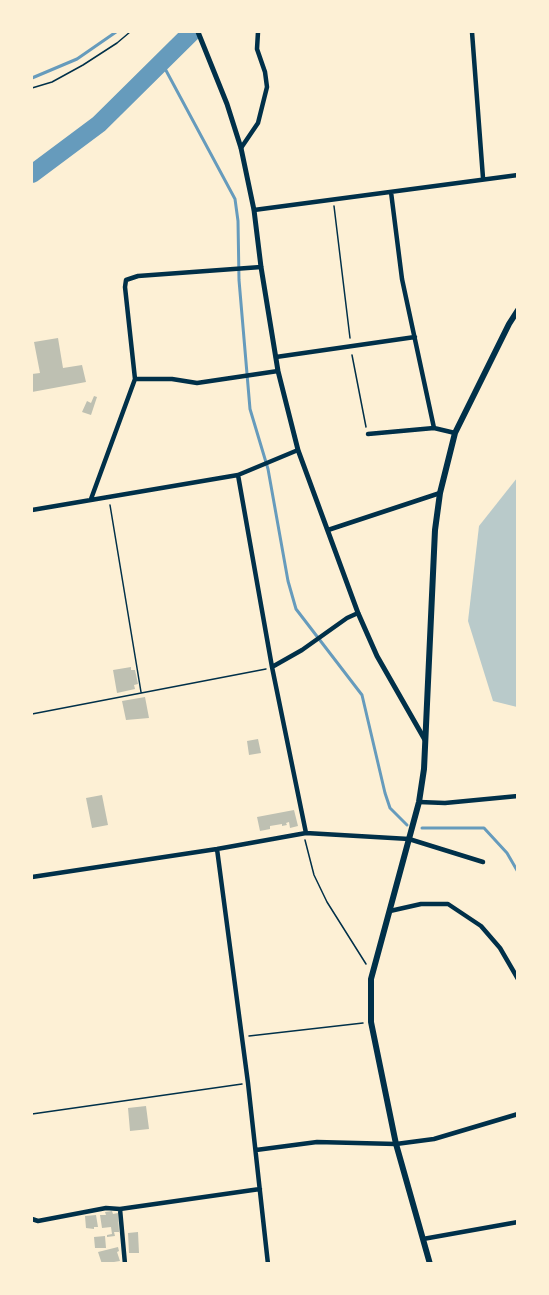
<!DOCTYPE html>
<html>
<head>
<meta charset="utf-8">
<style>
  body { margin:0 }
  #map { position:relative; width:549px; height:1295px; overflow:hidden; background:#fdf0d5; font-family:Poppins,sans-serif }
  canvas { display:block }
  .frame { position:absolute; inset:0; border:33px solid #fdf0d5; pointer-events:none }
</style>
</head>
<body>
<div id="map">
<canvas width="549" height="1295"></canvas>
<div class="frame"></div>
</div>
<script>
const c = document.querySelector('canvas').getContext('2d');
c.lineJoin = 'round';
function paint(path, color) { c.fillStyle = color; c.fill(path, 'evenodd'); }
const shape = rows => new Path2D(rows.map(r => 'M' + r).join(''));
function stroke(path, color, width, dash) { c.strokeStyle = color; c.lineWidth = width; c.lineCap = dash ? 'butt' : 'round'; c.setLineDash(dash || []); c.stroke(path); }
paint(shape([
  [517,478,517,707,493,701,468,621,479,526]
]), '#b9caca');
stroke(shape([
  [162,63,235,199,238,221,239,280,250,409,268,469,288,581,296,609,362,695,385,793,390,808,407,825],
  [32,78,77,59,116,32],
  [422,828,484,828,507,853,518,872]
]), '#669bbc', 3);
stroke(shape([
  [32,174,99,124,192,32]
]), '#669bbc', 18);
paint(shape([
  [58,338,63,368,82,365,86,382,32,392,32,374,40,373,34,342],
  [94,396,97,397,91,415,82,412,87,401,91,403],
  [131,667,131,670,135,670,138,684,134,685,135,689,117,693,113,670],
  [145,697,149,718,126,720,122,701],
  [258,739,261,753,249,755,247,741],
  [102,795,108,825,92,828,86,798],
  [294,810,298,826,290,828,289,822,286,823,287,825,282,826,282,824,270,826,270,829,260,831,257,817],
  [146,1106,149,1129,130,1131,128,1108],
  [112,1211,113,1214,118,1213,119,1232,114,1232,115,1236,107,1237,107,1235,112,1234,111,1227,102,1228,100,1215,106,1215,105,1212],
  [96,1215,98,1227,94,1227,94,1229,86,1228,85,1216],
  [138,1232,139,1253,129,1253,128,1233],
  [105,1236,106,1248,95,1248,94,1237],
  [118,1247,119,1251,117,1252,120,1261,102,1264,98,1252]
]), '#bec0b2');
stroke(shape([
  [32,88,52,82,83,65,117,43,130,32],
  [334,206,350,338],
  [352,355,366,427],
  [110,505,141,692],
  [32,714,266,669],
  [305,840,314,875,327,902,366,964],
  [249,1036,363,1023],
  [32,1114,242,1084]
]), '#003049', 1.5);
stroke(shape([
  [472,32,483,178],
  [241,148,258,123,267,87,265,72,257,49,258,32],
  [391,192,402,279,434,428],
  [254,210,518,175],
  [276,357,415,337],
  [135,379,172,379,197,383,278,371],
  [368,434,434,428,455,433],
  [238,475,298,450],
  [91,499,135,379,125,287,126,280,138,276,261,267],
  [32,510,238,475,272,667,306,833,409,839,483,862],
  [328,530,440,493],
  [272,667,302,650,347,618,358,613],
  [419,802,445,803,518,796],
  [217,849,248,1083,268,1264],
  [32,877,217,849,306,833],
  [390,911,421,904,448,904,481,926,500,948,518,979],
  [256,1150,317,1142,396,1144,434,1139,518,1114],
  [120,1209,125,1264],
  [32,1219,38,1221,106,1208,120,1209,260,1189],
  [423,1239,518,1222]
]), '#003049', 4.5);
stroke(shape([
  [198,32,227,104,241,148,254,210,261,267,278,371,298,450,358,613,377,656,425,740]
]), '#003049', 5);
stroke(shape([
  [430,1264,396,1144,371,1022,371,979,419,802,424,769,435,530,440,493,455,433,509,324,518,310]
]), '#003049', 6);
</script>
</body>
</html>
